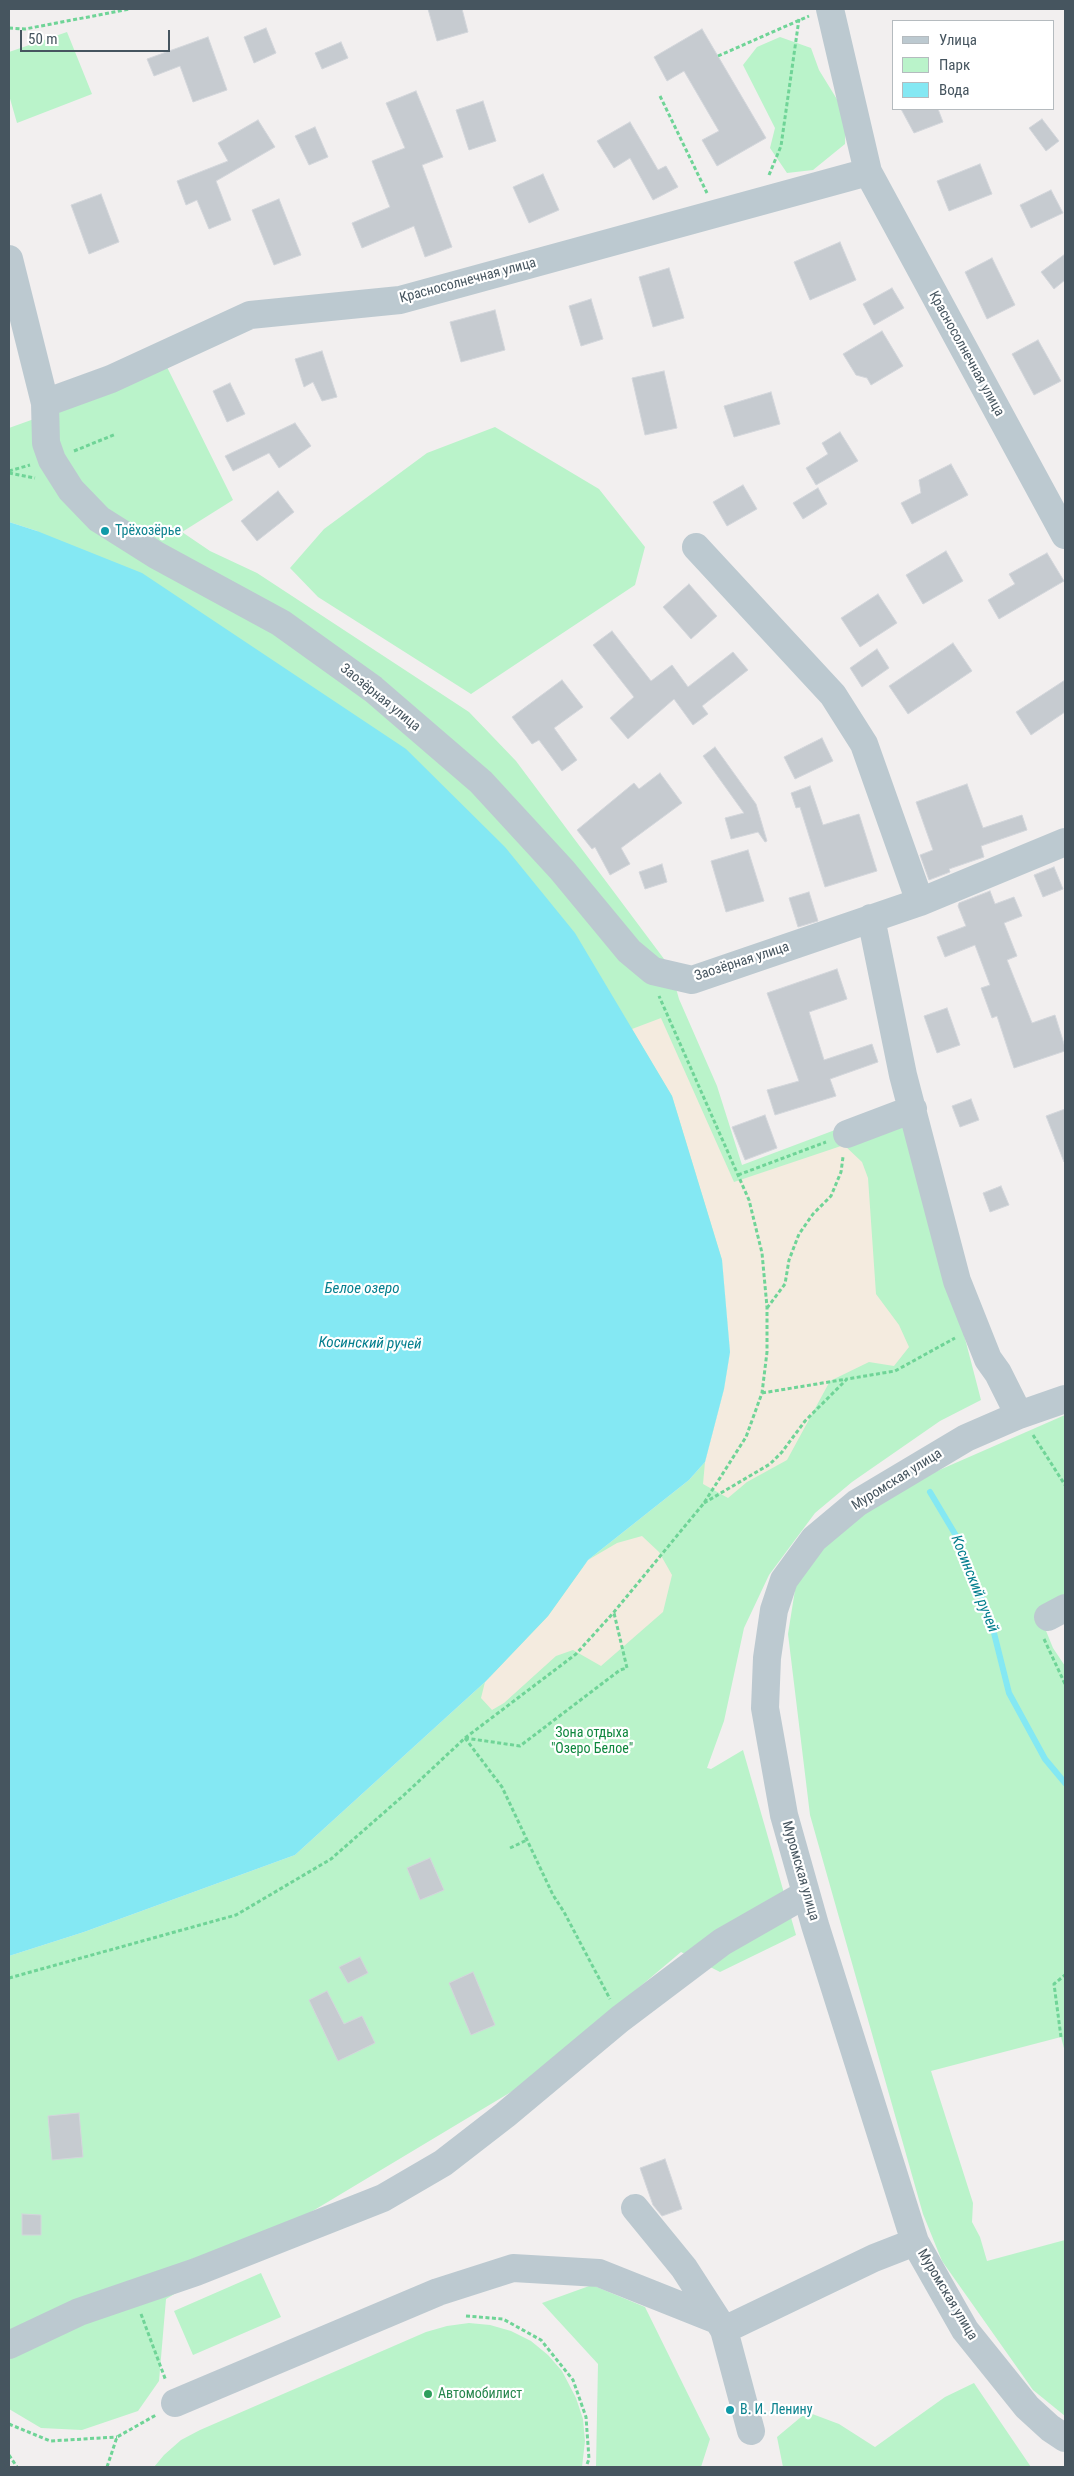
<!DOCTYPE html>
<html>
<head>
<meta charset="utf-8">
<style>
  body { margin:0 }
  #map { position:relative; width:1074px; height:2476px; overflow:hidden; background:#f2efef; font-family:"Roboto Condensed",sans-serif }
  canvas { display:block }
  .frame { position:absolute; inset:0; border:10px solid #46555f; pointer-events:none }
  .legend { position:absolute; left:892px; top:20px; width:162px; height:90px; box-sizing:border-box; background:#fff; border:1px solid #b5bbbf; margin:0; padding:6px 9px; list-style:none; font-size:15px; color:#46555f }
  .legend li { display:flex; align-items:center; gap:10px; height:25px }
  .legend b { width:25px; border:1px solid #b5bbbf }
  .scale { position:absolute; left:20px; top:30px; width:150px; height:22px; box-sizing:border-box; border:2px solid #46555f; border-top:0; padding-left:6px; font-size:15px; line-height:18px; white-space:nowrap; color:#46555f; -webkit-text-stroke:4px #fff; paint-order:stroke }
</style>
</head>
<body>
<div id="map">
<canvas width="1074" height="2476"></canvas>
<div class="frame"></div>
<ul class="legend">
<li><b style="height:6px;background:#bcc9d0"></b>Улица</li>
<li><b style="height:14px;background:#baf3ca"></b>Парк</li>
<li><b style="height:14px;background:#84e8f3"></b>Вода</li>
</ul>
<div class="scale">50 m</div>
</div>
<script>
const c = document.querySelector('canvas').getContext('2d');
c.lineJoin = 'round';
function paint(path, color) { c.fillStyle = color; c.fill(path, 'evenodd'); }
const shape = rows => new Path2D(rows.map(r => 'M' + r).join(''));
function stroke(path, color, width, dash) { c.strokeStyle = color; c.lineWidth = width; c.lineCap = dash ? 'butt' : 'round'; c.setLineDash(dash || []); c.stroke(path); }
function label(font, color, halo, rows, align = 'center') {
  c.font = font + ' "Roboto Condensed",sans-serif'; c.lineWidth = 4.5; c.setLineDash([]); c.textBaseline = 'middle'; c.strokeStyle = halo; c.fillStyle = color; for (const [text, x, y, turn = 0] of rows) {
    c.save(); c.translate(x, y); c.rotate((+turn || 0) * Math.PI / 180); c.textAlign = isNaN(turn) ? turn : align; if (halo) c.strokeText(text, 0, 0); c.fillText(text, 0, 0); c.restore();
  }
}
paint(shape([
  [67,32,92,94,17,123,9,95,9,52],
  [780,37,811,48,819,70,846,114,845,144,813,170,787,173,770,148,775,128,743,65,757,47],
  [164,361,233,500,182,532,210,551,257,573,469,712,516,761,670,967,679,999,717,1086,742,1165,904,1104,981,1400,940,1421,852,1482,815,1513,769,1575,744,1628,724,1721,707,1768,711,1769,743,1750,796,1935,720,1972,681,1952,526,2083,166,2299,159,2381,138,2411,82,2430,41,2428,9,2409,9,1956,84,1932,295,1855,485,1682,588,1560,689,1480,705,1462,724,1389,730,1352,722,1260,37,531,9,522,9,428,59,410],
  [495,427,599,489,645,547,635,585,471,694,318,597,290,568,324,529,427,453],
  [1065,1415,1065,1603,1040,1616,1053,1648,1065,1666,1065,2052,1061,2037,931,2071,973,2203,972,2222,980,2237,987,2261,1065,2240,1065,2416,1033,2390,942,2261,923,2214,810,1815,788,1634,798,1571,842,1526,896,1489],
  [261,2273,281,2317,193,2355,174,2311],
  [592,2285,645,2307,710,2439,701,2467,596,2467,598,2364,542,2303],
  [469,2323,490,2325,511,2331,531,2341,548,2355,562,2371,576,2398,583,2419,585,2441,582,2467,154,2467,164,2455,181,2440,200,2430,426,2332,447,2326],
  [974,2383,1031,2467,783,2467,777,2437,807,2412,839,2424,875,2447,945,2397]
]), '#baf3ca');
paint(shape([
  [661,1018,734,1182,844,1145,862,1162,868,1178,876,1294,899,1325,909,1347,894,1366,869,1362,830,1381,787,1460,747,1482,728,1498,703,1484,705,1462,724,1389,730,1352,722,1260,672,1096,632,1029],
  [642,1536,659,1552,672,1575,663,1612,601,1666,573,1650,556,1656,504,1703,492,1710,481,1698,485,1682,548,1616,588,1560,617,1543]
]), '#f4ebdf');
paint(shape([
  [9,522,37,531,142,573,406,749,505,847,575,933,672,1096,722,1260,730,1352,724,1389,705,1462,689,1480,588,1560,548,1616,485,1682,295,1855,84,1932,9,1956]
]), '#84e8f3');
stroke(shape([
  [930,1492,958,1539,991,1621,1009,1693,1045,1759,1065,1783]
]), '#84e8f3', 6);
const building = shape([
  [428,9,462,9,468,32,437,41,428,9],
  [266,28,276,53,254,63,244,37,266,28],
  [702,29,766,138,717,166,702,140,719,131,684,71,667,81,654,57,702,29],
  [208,37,227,90,193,102,180,66,154,76,147,59,208,37],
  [341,42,348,58,322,69,315,53,341,42],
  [416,91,443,157,422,165,452,247,425,257,414,226,362,248,352,223,390,207,372,161,405,148,386,103,416,91],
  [483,101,496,141,469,150,456,110,483,101],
  [901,109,938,109,943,122,914,133,901,109],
  [1042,119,1059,141,1046,151,1029,128,1042,119],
  [258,120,275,147,216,181,231,220,209,229,197,200,186,205,177,181,228,161,218,143,258,120],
  [630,122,658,170,666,166,678,187,653,200,630,158,614,168,597,141,630,122],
  [315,127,328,157,309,165,295,136,315,127],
  [980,164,992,194,949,211,937,181,980,164],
  [543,174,559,210,529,223,513,187,543,174],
  [1051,190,1063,213,1031,228,1020,205,1051,190],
  [101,194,119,242,89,254,71,205,101,194],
  [279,199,301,255,274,265,252,210,279,199],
  [840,242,856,280,810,300,794,262,840,242],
  [1065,254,1065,280,1054,289,1041,272,1065,254],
  [992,258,1015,305,987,319,965,272,992,258],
  [669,268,684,318,653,327,639,277,669,268],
  [892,288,904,308,874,325,863,304,892,288],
  [591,299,603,339,581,346,569,306,591,299],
  [495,310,505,350,461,362,450,322,495,310],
  [882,331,903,366,871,385,867,378,856,375,843,354,882,331],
  [1038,340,1061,381,1034,395,1012,354,1038,340],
  [322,351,337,397,322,401,313,382,304,387,295,359,322,351],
  [664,371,677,428,645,435,632,378,664,371],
  [230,383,245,414,227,422,213,391,230,383],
  [771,392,780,424,734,437,724,406,771,392],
  [295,423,311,446,279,468,269,453,233,471,225,456,295,423],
  [840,432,858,461,816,485,806,468,828,454,822,443,840,432],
  [951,464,968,495,912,524,901,503,921,493,919,480,951,464],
  [743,485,757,509,727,526,713,502,743,485],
  [818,488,827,504,803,519,793,503,818,488],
  [278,491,294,512,257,541,241,521,278,491],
  [946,551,963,581,923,604,906,575,946,551],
  [1047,553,1064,581,999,619,988,600,1015,584,1009,574,1047,553],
  [689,584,717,616,691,639,663,607,689,584],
  [878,594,897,623,860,647,841,618,878,594],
  [612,631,651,681,672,665,688,687,733,652,748,670,702,706,708,714,693,725,674,699,628,739,610,718,634,697,593,645,612,631],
  [953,643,972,671,908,714,889,686,953,643],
  [877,649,889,668,862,687,850,668,877,649],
  [562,680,583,707,554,728,577,760,562,771,539,740,532,744,512,717,562,680],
  [1065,680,1065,712,1031,735,1016,712,1065,680],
  [822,738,833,761,795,779,784,757,822,738],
  [715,747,756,804,767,841,765,842,758,832,731,839,725,818,744,813,703,756,715,747],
  [660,773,682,803,621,848,630,864,610,875,595,847,592,849,577,830,634,783,639,789,660,773],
  [967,784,983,828,1022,815,1027,830,981,846,984,857,949,869,950,872,929,880,920,855,933,850,916,802,967,784],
  [810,786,823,825,859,814,877,871,825,887,800,807,796,808,791,793,810,786],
  [748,850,764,901,726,912,711,861,748,850],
  [662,864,667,882,645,889,639,872,662,864],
  [1054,867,1063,889,1043,897,1034,875,1054,867],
  [990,891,995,904,1014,897,1022,916,1004,923,1017,956,1007,960,1032,1023,1055,1015,1065,1047,1065,1051,1014,1068,997,1016,992,1018,981,988,990,985,975,945,945,957,937,937,966,926,958,906,959,903,990,891],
  [809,892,818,921,798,927,789,898,809,892],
  [837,969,847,999,809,1012,824,1060,872,1044,878,1062,830,1079,836,1096,775,1115,767,1090,799,1081,767,993,837,969],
  [947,1008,960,1045,937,1053,924,1016,947,1008],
  [971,1099,979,1120,960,1127,952,1106,971,1099],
  [1065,1109,1065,1162,1064,1162,1046,1116,1065,1109],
  [765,1115,777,1148,745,1160,732,1127,765,1115],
  [1001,1186,1009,1205,990,1212,983,1193,1001,1186],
  [430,1858,444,1890,420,1900,407,1868,430,1858],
  [360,1957,368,1973,348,1983,339,1967,360,1957],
  [473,1972,495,2025,471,2035,449,1983,473,1972],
  [327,1991,344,2024,362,2016,375,2043,338,2061,309,2000,327,1991],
  [79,2113,83,2157,52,2160,48,2116,79,2113],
  [665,2159,682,2209,662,2216,653,2205,640,2168,665,2159],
  [22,2214,41,2215,41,2235,22,2235,22,2214]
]);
paint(building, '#c6cbd0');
stroke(building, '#d3d6db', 1);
stroke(shape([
  [9,28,25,29,130,9],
  [718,56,809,16],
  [660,96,707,193],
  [769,175,781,146,799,19],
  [74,451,116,434],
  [9,471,30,465],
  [9,473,35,478],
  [738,1175,826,1142],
  [767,1308,785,1284,789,1260,799,1234,813,1214,831,1196,841,1172,843,1157],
  [762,1393,847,1379],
  [1033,1435,1065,1485],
  [704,1503,770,1464,782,1452,805,1421,847,1379,895,1371,955,1338],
  [1044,1639,1065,1684],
  [465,1738,502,1787,553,1895,564,1912,610,1999],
  [465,1738,520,1746,620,1670,627,1668,614,1613],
  [510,1848,527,1840],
  [9,1978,236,1915,331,1859,404,1795,465,1738,576,1654,614,1612,704,1503,746,1437,762,1393,767,1352,767,1307,762,1253,749,1200,659,996],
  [1061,2037,1054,1984,1065,1975],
  [141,2314,166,2381],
  [466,2316,503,2319,541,2340,573,2380,586,2417,589,2459,586,2467],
  [9,2424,50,2441,117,2437],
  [9,2455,17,2467],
  [107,2467,117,2437,156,2415]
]), '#6fd497', 3, [4, 2.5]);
stroke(shape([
  [830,9,868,172,1065,535],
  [9,259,45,403,46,443,52,460,71,490,99,519,156,555,281,623,373,689,481,782,562,870,629,951,653,971,692,980,920,902,1065,842],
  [45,403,111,379,250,315,400,300,868,172],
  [696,547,833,695,864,744,920,902],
  [871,918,903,1075,957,1281,988,1359,998,1373,1019,1415],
  [847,1134,913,1109],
  [1065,1399,1019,1415,966,1438,857,1503,814,1539,784,1580,774,1610,767,1658,765,1708,784,1815,815,1925,915,2242,965,2330,1027,2407,1050,2428,1065,2438],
  [1048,1617,1065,1608],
  [635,2208,684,2268,724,2330,751,2431],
  [724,2330,874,2258,915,2242],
  [9,2345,79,2312,196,2272,383,2198,443,2163,505,2115,620,2019,722,1942,806,1894],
  [175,2403,438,2292,513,2268,599,2273,717,2320]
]), '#bcc9d0', 28);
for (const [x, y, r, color] of [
  [105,531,5,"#0f9aa8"],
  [428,2394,5,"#2e9e5b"],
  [730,2410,5,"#0f9aa8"]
]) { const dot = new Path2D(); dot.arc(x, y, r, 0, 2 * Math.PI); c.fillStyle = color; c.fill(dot); stroke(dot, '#fff', 2); }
label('14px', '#46555f', '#fff', [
  ["Красносолнечная улица",468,281,-15],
  ["Красносолнечная улица",966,354,61],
  ["Заозёрная улица",380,698,39],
  ["Заозёрная улица",742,962,-18],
  ["Муромская улица",897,1480,-32],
  ["Муромская улица",800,1871,74],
  ["Муромская улица",947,2295,59]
]);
label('14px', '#0d838f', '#fff', [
  ["Трёхозёрье",115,531],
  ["В. И. Ленину",740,2410]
], 'left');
label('14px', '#0f873e', '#fff', [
  ["Зона отдыха",592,1733],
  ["\"Озеро Белое\"",592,1749]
]);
label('14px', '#27864d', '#fff', [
  ["Автомобилист",438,2394]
], 'left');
label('italic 15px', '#047f8e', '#fff', [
  ["Белое озеро",362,1289],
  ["Косинский ручей",370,1344,1],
  ["Косинский ручей",974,1584,68]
]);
</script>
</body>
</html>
